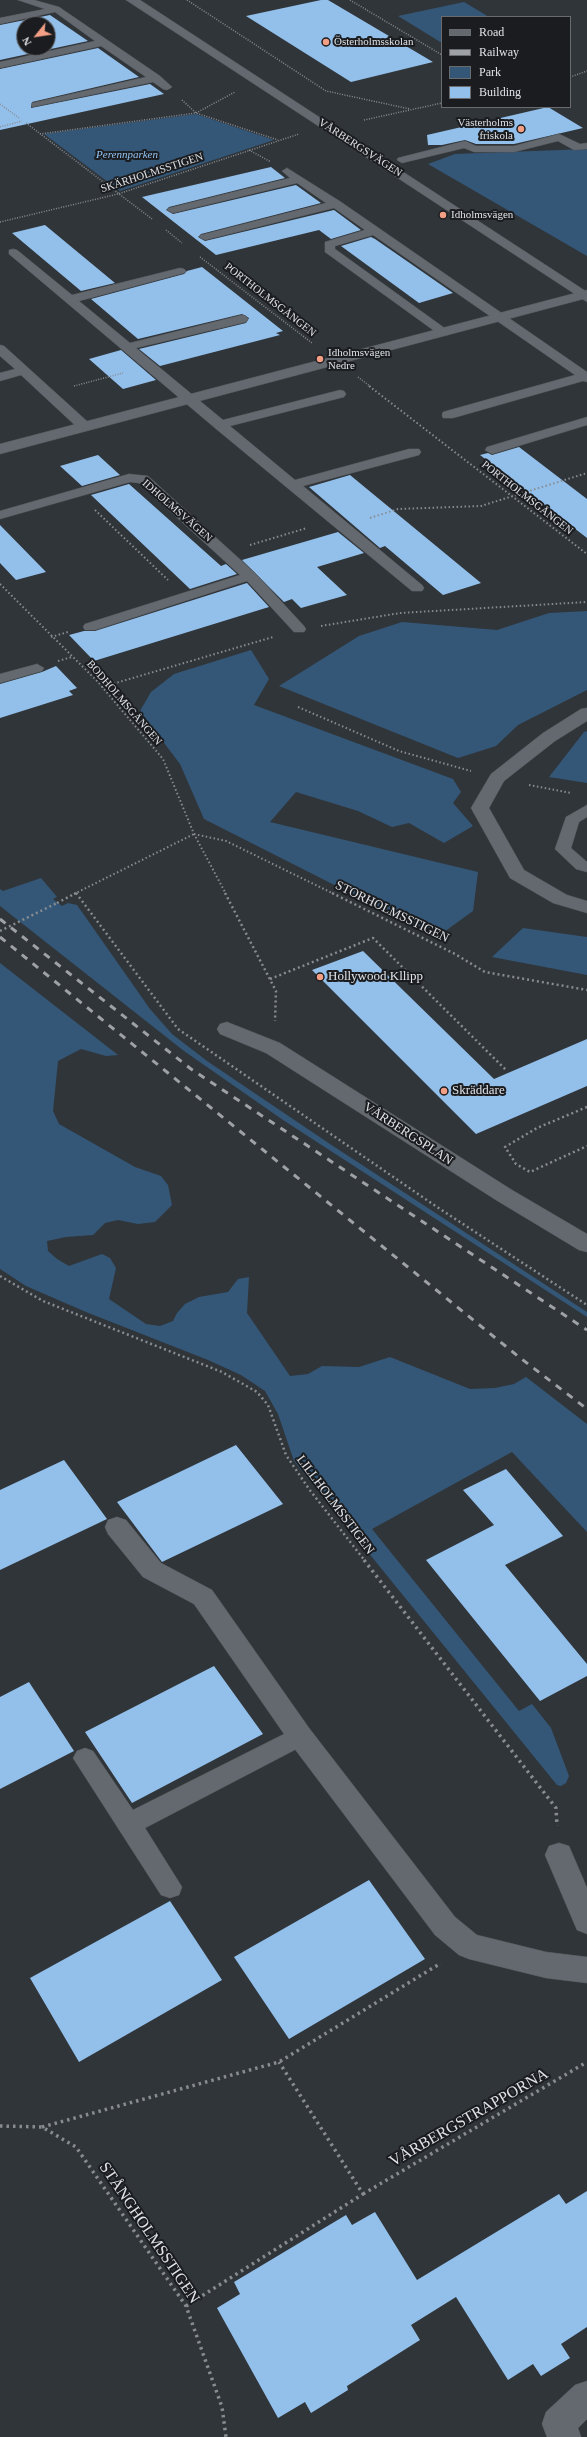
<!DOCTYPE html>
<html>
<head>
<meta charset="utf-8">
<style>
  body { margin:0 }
  #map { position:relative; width:587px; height:2437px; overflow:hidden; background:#30353a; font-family:"Times New Roman",serif }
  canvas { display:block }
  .legend { position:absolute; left:441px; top:16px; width:130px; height:92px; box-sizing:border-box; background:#1a1c1f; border:1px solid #696b6f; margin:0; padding:5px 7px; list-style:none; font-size:12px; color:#dfe2e6 }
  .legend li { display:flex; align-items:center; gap:8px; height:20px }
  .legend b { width:20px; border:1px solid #696b6f }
  .north { position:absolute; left:16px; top:16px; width:40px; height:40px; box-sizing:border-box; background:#1a1c1f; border:1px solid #696b6f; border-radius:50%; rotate:240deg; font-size:11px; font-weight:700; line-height:16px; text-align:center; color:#dfe2e6 }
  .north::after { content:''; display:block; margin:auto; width:14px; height:18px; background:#f39f85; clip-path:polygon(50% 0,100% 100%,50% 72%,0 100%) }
</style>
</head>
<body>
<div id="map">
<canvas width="587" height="2437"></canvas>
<ul class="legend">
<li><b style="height:5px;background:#64696f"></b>Road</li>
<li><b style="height:5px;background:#9ea1a6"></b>Railway</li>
<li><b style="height:11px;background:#345777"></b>Park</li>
<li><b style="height:11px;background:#93c0eb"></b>Building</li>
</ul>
<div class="north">N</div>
</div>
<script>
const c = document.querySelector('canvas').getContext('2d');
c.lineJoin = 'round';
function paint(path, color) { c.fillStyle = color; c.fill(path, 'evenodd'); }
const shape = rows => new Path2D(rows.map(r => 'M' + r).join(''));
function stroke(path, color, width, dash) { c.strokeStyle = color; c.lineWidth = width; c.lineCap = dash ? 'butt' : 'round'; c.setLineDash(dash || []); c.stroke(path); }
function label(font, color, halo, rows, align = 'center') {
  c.font = font + ' "Times New Roman",serif'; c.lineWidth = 4; c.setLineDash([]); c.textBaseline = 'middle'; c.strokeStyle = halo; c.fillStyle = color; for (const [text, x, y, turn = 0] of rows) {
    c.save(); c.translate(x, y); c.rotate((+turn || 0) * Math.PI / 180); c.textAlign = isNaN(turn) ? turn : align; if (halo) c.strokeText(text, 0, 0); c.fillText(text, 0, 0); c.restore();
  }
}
paint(shape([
  [464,2,489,17,442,17,442,43,398,16],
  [196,114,274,140,120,191,44,134],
  [587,149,587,256,428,164,455,154],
  [587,611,587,690,518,725,496,746,458,758,279,686,359,636,402,622,497,630,549,613],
  [251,650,269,679,254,705,453,779,461,792,453,803,473,826,444,843,409,823,392,827,358,811,296,792,270,822,478,872,473,911,437,937,204,819,180,764,140,711,151,692,174,674],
  [587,731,587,783,549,777,584,732],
  [41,878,57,897,53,899,62,906,68,903,77,905,150,1009,172,1034,207,1061,330,1144,587,1312,587,1317,283,1120,184,1051,0,906,0,889,3,891],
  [523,928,587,937,587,975,492,957],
  [0,963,118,1055,106,1056,81,1049,58,1061,53,1111,59,1124,135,1167,161,1176,168,1185,172,1205,155,1222,138,1224,118,1220,105,1223,93,1235,66,1237,47,1241,48,1251,57,1259,69,1266,102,1254,110,1258,116,1268,109,1299,146,1324,160,1326,173,1321,177,1313,185,1304,199,1297,228,1292,238,1279,249,1277,247,1313,290,1376,308,1374,322,1366,359,1367,390,1357,470,1389,495,1388,514,1384,526,1377,587,1424,587,1532,512,1452,372,1529,519,1711,532,1704,551,1728,569,1776,566,1783,561,1786,557,1785,294,1461,278,1414,265,1391,241,1375,208,1360,86,1312,26,1286,0,1269]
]), '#345777');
paint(shape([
  [321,0,328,0,433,62,351,82,246,16],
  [50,15,88,41,0,60,0,25],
  [24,24,48,24,48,48,24,48],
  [98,48,139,77,32,102,31,108,150,84,164,94,0,130,0,69],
  [548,107,583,128,514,144,476,144,465,140,442,145,428,145,427,135],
  [271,167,285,178,169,207,166,210,173,214,296,185,321,203,201,234,198,237,205,241,334,210,361,230,331,239,319,230,216,255,142,197],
  [45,225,115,283,81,291,12,233],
  [371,237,375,239,453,293,419,303,341,246],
  [202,267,283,331,276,333,280,335,160,366,139,349,246,323,249,318,242,314,138,339,91,299,184,274,187,271],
  [121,350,156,380,123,389,89,359],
  [519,447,587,499,587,538,480,455,488,453,492,455],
  [98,455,120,475,82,486,60,466],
  [350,475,481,583,443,595,385,546,380,548,309,487],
  [129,484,221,566,226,564,237,574,190,589,91,495],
  [0,525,46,572,16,580,0,563],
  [338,532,364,553,317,567,347,595,301,608,292,599,284,602,242,560],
  [247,583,269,607,94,661,69,635,84,631,95,631],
  [56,666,77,688,69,691,73,695,0,718,0,684,42,672],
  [363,951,494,1079,587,1039,587,1086,476,1134,312,970],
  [236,1445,283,1504,162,1562,117,1502],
  [64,1460,107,1519,0,1570,0,1490],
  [506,1469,563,1536,505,1565,587,1664,587,1676,540,1701,426,1560,494,1525,463,1490],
  [214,1666,263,1734,132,1803,85,1732],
  [29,1682,74,1751,0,1789,0,1697],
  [369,1880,425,1959,289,2039,234,1957],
  [170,1901,222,1980,79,2062,30,1978],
  [587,2191,587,2327,561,2344,570,2358,541,2376,533,2364,508,2380,456,2297,411,2325,420,2340,347,2386,348,2390,311,2413,305,2402,278,2418,217,2308,240,2294,234,2282,346,2215,352,2225,375,2212,417,2280,559,2194,566,2204]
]), '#93c0eb');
const lane = shape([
  [18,0,34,0,59,7,160,76,172,87,167,90,163,89,153,82,32,107,32,103,146,77,101,46,0,68,0,62,95,41,55,12,0,24,0,18,45,9,18,0],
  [559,134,580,144,587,143,587,149,574,150,558,141,514,152,474,152,464,148,402,163,397,160,398,158,465,141,476,146,514,146,559,134],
  [287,168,341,202,587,372,587,382,583,381,453,418,443,418,442,415,443,412,575,375,373,235,335,246,335,249,450,332,448,335,440,335,325,252,325,242,365,230,334,208,205,240,199,237,201,235,326,203,297,183,173,213,167,210,169,208,290,178,282,171,287,168],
  [13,249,17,250,72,295,180,268,184,269,186,271,184,273,79,301,130,343,242,315,246,316,248,319,246,322,136,348,223,420,340,390,344,391,346,394,344,397,230,426,295,480,409,449,419,449,421,452,419,455,303,486,422,585,424,588,422,591,412,591,215,428,9,254,9,250,13,249],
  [0,345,4,346,89,423,90,426,89,429,79,429,21,375,0,381,0,373,15,369,0,356,0,345],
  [587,417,587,425,492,454,485,450,487,447,587,417],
  [129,474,148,476,255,573,304,626,306,629,304,632,294,632,247,581,95,630,85,630,83,627,85,624,240,575,139,483,130,482,0,519,0,511,129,474],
  [37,664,44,668,42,671,0,683,0,674,37,664],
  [587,805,587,817,579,822,571,848,587,862,587,872,576,869,555,849,566,817,587,805],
  [300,1726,308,1729,312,1736,308,1743,145,1828,182,1887,179,1895,170,1898,161,1895,73,1758,77,1751,85,1748,93,1751,133,1810,300,1726]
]);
const street = shape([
  [587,290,587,298,0,454,0,444,587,290],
  [587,708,587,721,555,741,504,781,489,808,524,870,567,895,587,901,587,913,553,903,510,878,471,808,491,774,543,733,581,709,587,708],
  [227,1022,280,1043,512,1190,587,1234,587,1252,579,1250,496,1200,266,1053,220,1034,217,1029,220,1024,227,1022],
  [117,1517,126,1520,161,1563,212,1590,309,1728,455,1917,477,1935,546,1952,587,1957,587,1983,546,1978,469,1959,459,1955,435,1935,291,1744,194,1604,143,1577,108,1534,105,1527,108,1520,117,1517],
  [559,1843,569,1846,587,1888,587,1934,577,1930,545,1855,549,1846,559,1843],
  [587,2381,587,2419,578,2428,581,2437,547,2437,542,2424,546,2412,575,2385,587,2381]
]);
const secondary = shape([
  [126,0,140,0,587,292,587,302,126,0]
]);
stroke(lane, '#505458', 1);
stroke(street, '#505458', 1);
stroke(secondary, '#505458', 1);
stroke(shape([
  [187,0,326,91,410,109],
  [350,0,442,55],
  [570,77,587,71],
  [182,100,196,113,278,140],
  [0,104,19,118],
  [364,120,442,103],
  [26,123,152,219],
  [0,127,22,121],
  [40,134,196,113,235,92],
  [249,150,271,162],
  [0,222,118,194,299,134],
  [166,230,182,243],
  [200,257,312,343],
  [358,377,371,387],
  [74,386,123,373]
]), '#888c90', 1.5, [1, 1.5]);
stroke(shape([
  [369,386,587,554],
  [95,510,168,580],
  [370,518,398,509,481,506,587,473],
  [250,545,307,528],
  [0,584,98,682,163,759,194,834,226,894],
  [321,626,400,613,587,602],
  [51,637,68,632],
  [58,661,72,657],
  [102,687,273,637],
  [298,707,399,751,471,771],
  [529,785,571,793],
  [194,834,226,841,334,894],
  [76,893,77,894],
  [74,894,194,834]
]), '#888c90', 2, [1.5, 2.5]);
stroke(shape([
  [76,893,178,1029,437,1207,587,1305],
  [225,893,276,991,275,1021],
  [332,893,455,954,485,972,587,990],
  [57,903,76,893],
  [270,979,373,938,507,1071],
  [587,1107,537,1128,505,1147,516,1164,530,1172,587,1146],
  [0,1276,43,1301,222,1372,257,1392,268,1405,286,1455,309,1489,365,1561]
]), '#888c90', 2.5, [2, 3]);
stroke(shape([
  [364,1560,556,1808,557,1826],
  [0,2126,42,2127,76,2147,186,2306,222,2407,226,2437],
  [42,2127,279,2062,441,1963],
  [363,2194,587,2062],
  [186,2306,363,2194,279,2062]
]), '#888c90', 3.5, [2.5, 4]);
paint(lane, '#64696f');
paint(street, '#64696f');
paint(secondary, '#64696f');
stroke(shape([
  [0,919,191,1069,587,1330],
  [0,937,519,1357,587,1409]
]), '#9ea1a6', 3, [7, 7]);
stroke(shape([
  [0,931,57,903]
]), '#888c90', 2.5, [2, 3]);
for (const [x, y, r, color] of [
  [326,42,4,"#f39f85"],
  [521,129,4,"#f39f85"],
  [443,215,4,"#f39f85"],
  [320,359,4,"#f39f85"],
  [320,977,4,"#f39f85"],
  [444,1091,4,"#f39f85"]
]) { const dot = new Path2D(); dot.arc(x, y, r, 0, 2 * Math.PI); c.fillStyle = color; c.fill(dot); stroke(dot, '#1a1c1f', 1.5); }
label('11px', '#dfe2e6', '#1a1c1f', [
  ["Österholmsskolan",334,42],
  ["Västerholms",513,123,"right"],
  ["friskola",513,136,"right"],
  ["Idholmsvägen",451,215],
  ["Idholmsvägen",328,353],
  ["Nedre",328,366]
], 'left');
label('11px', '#dfe2e6', '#1a1c1f', [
  ["VÅRBERGSVÄGEN",360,148,33],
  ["SKÄRHOLMSSTIGEN",152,173,-18],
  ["PORTHOLMSGÅNGEN",270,300,38],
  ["PORTHOLMSGÅNGEN",527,498,38],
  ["IDHOLMSVÄGEN",177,511,41],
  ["BODHOLMSGÅNGEN",124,703,49]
]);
label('italic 11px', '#92c4f4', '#1a1c1f', [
  ["Perennparken",127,155]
]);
label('13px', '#dfe2e6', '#1a1c1f', [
  ["STORHOLMSSTIGEN",392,912,26],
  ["VÅRBERGSPLAN",408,1134,33],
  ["LILLHOLMSSTIGEN",335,1505,53]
]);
label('13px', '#dfe2e6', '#1a1c1f', [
  ["Hollywood Kllipp",328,977],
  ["Skräddare",452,1091]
], 'left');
label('16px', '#dfe2e6', '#1a1c1f', [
  ["VÅRBERGSTRAPPORNA",469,2118,-30],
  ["STÅNGHOLMSSTIGEN",149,2233,56]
]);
</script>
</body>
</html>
